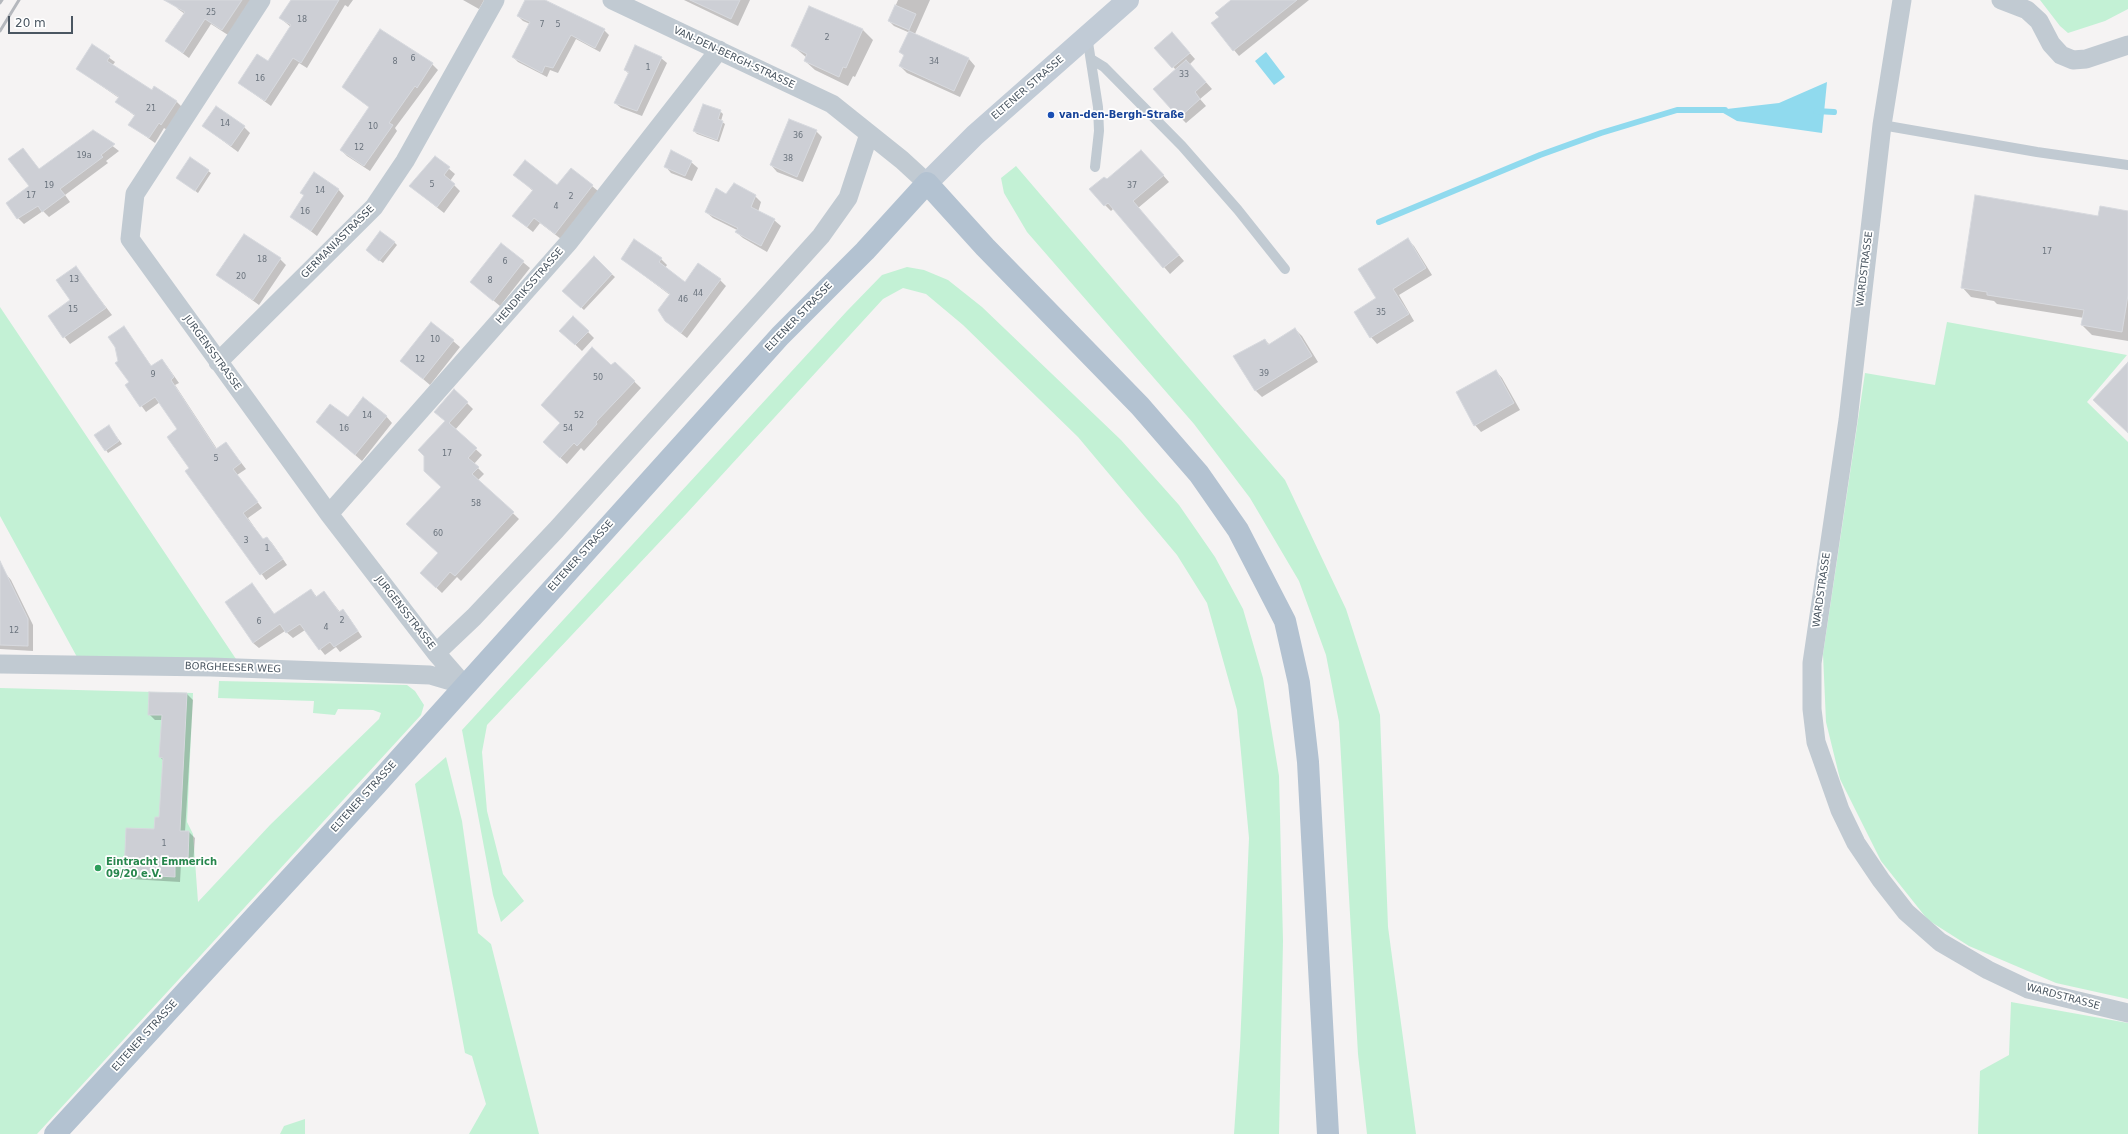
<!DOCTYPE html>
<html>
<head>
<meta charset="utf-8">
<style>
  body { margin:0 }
  #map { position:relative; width:2128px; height:1134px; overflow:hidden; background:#f5f3f3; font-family:"DejaVu Sans",sans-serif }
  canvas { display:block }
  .scale { position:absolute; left:8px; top:16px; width:65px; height:18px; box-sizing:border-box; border:2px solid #4a5661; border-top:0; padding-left:5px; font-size:12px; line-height:14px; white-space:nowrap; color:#4a5661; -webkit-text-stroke:3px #fff; paint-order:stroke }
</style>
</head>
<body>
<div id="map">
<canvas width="2128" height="1134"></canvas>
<div class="scale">20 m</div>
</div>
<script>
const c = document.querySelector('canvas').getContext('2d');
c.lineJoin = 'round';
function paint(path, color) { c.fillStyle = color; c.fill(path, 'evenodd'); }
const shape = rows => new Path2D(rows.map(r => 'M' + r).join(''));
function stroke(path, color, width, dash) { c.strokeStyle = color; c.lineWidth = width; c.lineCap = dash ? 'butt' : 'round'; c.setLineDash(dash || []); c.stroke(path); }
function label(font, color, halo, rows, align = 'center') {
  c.font = font + ' "DejaVu Sans",sans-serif'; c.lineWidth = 3.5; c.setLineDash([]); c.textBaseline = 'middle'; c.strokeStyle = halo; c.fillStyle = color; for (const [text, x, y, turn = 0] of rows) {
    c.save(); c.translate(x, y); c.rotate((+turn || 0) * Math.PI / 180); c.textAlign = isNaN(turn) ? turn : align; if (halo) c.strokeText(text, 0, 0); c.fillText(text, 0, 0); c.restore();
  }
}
paint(shape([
  [2040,0,2128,0,2128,9,2105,21,2068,33,2060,26],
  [1016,166,1285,480,1346,609,1380,715,1388,927,1416,1134,1367,1134,1358,1054,1339,722,1326,655,1299,581,1250,498,1194,424,1027,232,1004,193,1001,178],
  [907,267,924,270,948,280,982,307,1121,440,1179,505,1215,557,1243,609,1263,678,1279,776,1283,941,1279,1134,1234,1134,1240,1047,1249,838,1237,710,1207,603,1177,555,1078,437,963,325,926,294,903,288,883,299,687,513,487,725,482,752,487,811,503,874,524,901,501,922,493,895,462,730,847,311,882,275],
  [0,307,236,659,77,657,0,516],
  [1947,322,2127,355,2087,402,2128,442,2128,999,2056,983,1969,946,1928,920,1881,861,1840,779,1826,722,1823,654,1865,373,1935,385],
  [219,681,407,685,415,691,424,705,421,715,37,1134,0,1134,0,688,193,693,187,822,193,834,198,902,270,825,379,719,381,713,373,710,338,709,335,715,313,713,314,701,218,698],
  [446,757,462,821,478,933,491,944,539,1134,469,1134,486,1104,472,1056,465,1053,415,784],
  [2011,1002,2128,1023,2128,1134,1978,1134,1980,1071,2009,1055],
  [305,1119,305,1134,280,1134,284,1126]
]), '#c3f1d5');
paint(shape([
  [1266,52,1285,77,1274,85,1255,61],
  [1827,82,1822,133,1737,121,1718,110,1779,103]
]), '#90daee');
paint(shape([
  [171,0,251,0,228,35,211,24,189,58,166,41,185,14,178,9],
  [297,0,353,0,348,7,345,5,307,68,299,63,271,106,239,83,268,63,291,27,280,18],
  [463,0,484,0,479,9],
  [526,0,540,0,604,30,609,35,600,52,576,39,558,73,550,70,547,77,518,62,513,57,530,24,523,21,518,16],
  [684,0,750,0,738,26],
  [898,0,930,0,915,34,969,59,975,66,960,97,907,73,900,66,905,57,901,52,910,33,894,26,889,21],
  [1233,0,1309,0,1239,56,1234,50,1220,17],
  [818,10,863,30,873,40,855,77,853,76,848,86,815,70,805,61,807,58,793,46],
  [1178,40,1195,59,1190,64,1212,89,1200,99,1206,106,1186,123,1180,117,1176,70,1156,48],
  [93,46,115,62,112,66,152,91,176,101,182,107,167,130,164,128,155,143,130,125,135,116,117,102,119,98,77,69],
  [661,58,667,63,642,116,621,108,615,103,629,74,625,70],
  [432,64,438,70,395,128,397,131,370,171,347,156,341,150,370,108,343,87],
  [720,111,723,114,721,121,725,124,719,142,697,134,694,131],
  [203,126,244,127,250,133,238,152],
  [93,131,119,151,106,161,108,163,65,195,70,202,49,217,43,211,24,224,18,218,30,187,23,149,40,170],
  [816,131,822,137,803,182,777,172,771,165],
  [435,157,455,174,450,181,460,191,444,213,410,186],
  [1147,157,1169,182,1138,208,1184,261,1170,274,1114,208,1111,211,1105,205,1107,180],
  [691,162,698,168,692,181,671,173,665,166],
  [208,171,211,173,198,193,177,178],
  [515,175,558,186,592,186,598,191,561,239,540,223,533,232,519,221,533,191],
  [338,189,344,196,317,236,291,216,304,196,302,193],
  [727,195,755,196,761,202,758,212,774,220,781,226,767,252,743,238,736,232,737,230,713,218,706,212],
  [2128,212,2128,341,2092,335,2082,325,2084,318,1997,304,1994,301,1971,297,1962,287,2099,217],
  [1408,240,1414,246,1432,275,1399,295,1414,321,1377,344,1371,337,1377,298],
  [394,242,397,245,383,263,370,253],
  [501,244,530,268,500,306,471,282],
  [594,258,615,277,584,310,563,291],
  [280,259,286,265,259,305,217,275],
  [622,259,661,259,667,265,665,268,685,283,720,280,726,286,687,338,665,321,670,295],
  [76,268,112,315,70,344,49,317,71,300],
  [573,317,594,338,582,351,561,331],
  [432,323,460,347,430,385,402,361],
  [124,327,152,367,162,360,167,366,179,383,175,385,217,449,226,443,246,469,237,475,262,508,248,518,263,540,267,538,272,543,287,565,266,580,187,471,191,468,178,430,160,402,146,412,126,385,130,382,119,362],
  [1295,329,1302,336,1318,362,1262,397,1255,390,1265,340,1270,345],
  [615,363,641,388,584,451,581,448,567,464,550,448],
  [1496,371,1502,378,1520,410,1481,432,1475,425],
  [467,403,473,409,455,430,482,455,474,464,484,474,478,480,519,519,461,581,457,577,442,593,427,579,439,554,442,487,425,456,419,450],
  [386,416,392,423,362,461,324,428,348,419],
  [111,429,122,444,108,453,106,450],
  [0,567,11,580,33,625,33,651,0,649],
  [252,584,275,615,311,590,317,597,324,592,340,612,342,611,348,616,362,637,340,652,336,647,325,655,305,630,293,638,285,631,259,648,253,643],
  [187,694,193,700,185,832,189,832,195,838,193,865,181,864,180,882,130,879,125,874,155,830,160,819,163,760,160,757,162,720,155,720,149,714]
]), '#0003');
stroke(shape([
  [1816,111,1834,112],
  [1379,222,1540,155,1601,133,1677,110,1725,110]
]), '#90daee', 6);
const building = shape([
  [164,0,242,0,222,30,205,19,183,53,165,41,185,12,164,0],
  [291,0,339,0,301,63,293,58,265,101,238,83,257,54,268,61,291,25,279,18,291,0],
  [525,0,545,0,605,29,595,48,571,35,553,68,545,66,542,73,512,57,530,22,517,16,525,0],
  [690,0,740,0,731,19,690,0],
  [1231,0,1297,0,1233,51,1211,23,1219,17,1215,13,1231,0],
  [895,5,916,14,909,30,888,21,895,5],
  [809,6,863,29,846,68,843,67,839,77,804,61,807,54,791,46,809,6],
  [380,29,433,63,417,88,415,86,389,123,393,125,364,166,340,150,369,107,342,87,380,29],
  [909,31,969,58,954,91,899,66,904,55,899,52,909,31],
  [1172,32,1190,53,1172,68,1154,48,1172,32],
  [92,44,110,56,107,61,152,90,154,86,177,101,161,125,159,123,149,138,128,125,135,115,115,102,119,97,76,69,92,44],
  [635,45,662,57,637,111,614,103,629,72,624,70,635,45],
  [1186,60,1206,82,1195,92,1200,99,1179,118,1153,89,1186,60],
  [703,104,721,110,718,119,723,121,717,140,693,131,703,104],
  [216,106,245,126,231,146,202,126,216,106],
  [789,119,817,130,797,177,770,165,789,119],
  [93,130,115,144,101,155,103,157,60,189,65,195,42,212,38,206,17,219,6,203,29,186,8,159,23,148,39,169,93,130],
  [671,150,692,161,685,176,664,167,671,150],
  [1141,150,1164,175,1133,201,1179,255,1163,268,1108,203,1104,206,1089,189,1104,177,1107,179,1141,150],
  [435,156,450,167,444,175,455,184,437,207,409,186,435,156],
  [190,157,209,170,195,191,176,178,190,157],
  [525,160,557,185,571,168,593,185,555,234,534,218,527,227,512,216,533,190,513,175,525,160],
  [314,172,339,189,311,231,290,217,304,195,300,193,314,172],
  [734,183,756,195,751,207,775,219,761,246,735,232,738,228,705,212,716,188,726,194,734,183],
  [1975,195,2098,216,2100,206,2128,211,2128,295,2122,332,2081,325,2084,310,1987,295,1987,292,1961,288,1975,195],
  [380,231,395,242,379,261,366,250,380,231],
  [244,234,281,258,253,300,216,275,244,234],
  [1408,238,1426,268,1393,289,1409,314,1370,338,1354,312,1376,298,1358,269,1408,238],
  [634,239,662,258,659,262,685,282,698,263,721,279,681,333,665,321,658,310,670,294,621,259,634,239],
  [501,243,524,261,493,301,470,282,501,243],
  [594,256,612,274,581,308,562,291,594,256],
  [76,266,106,308,63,338,48,316,70,300,56,280,76,266],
  [573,316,589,331,575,345,559,331,573,316],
  [431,322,454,340,423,379,400,361,431,322],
  [124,326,151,366,162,359,174,377,171,380,216,449,226,442,241,463,233,469,258,502,243,513,263,539,267,537,283,559,260,575,185,471,189,468,167,437,177,429,175,426,155,397,140,407,125,385,129,382,115,363,118,361,115,347,108,337,124,326],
  [1295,328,1312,356,1255,391,1233,356,1265,339,1268,345,1295,328],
  [592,347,611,365,615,362,635,381,596,422,597,424,588,434,577,446,574,443,560,458,543,442,560,423,541,405,592,347],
  [2128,362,2128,433,2093,400,2128,362],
  [1496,370,1514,403,1474,426,1456,392,1496,370],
  [454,389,468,402,449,423,477,448,468,458,479,467,472,474,514,512,455,576,450,572,436,588,420,573,438,553,406,524,441,487,424,471,424,456,418,450,445,421,434,412,454,389],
  [363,397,387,416,355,455,316,422,330,404,348,417,363,397],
  [109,425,119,441,105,451,94,435,109,425],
  [0,561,28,619,28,646,0,645,0,561],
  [252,583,274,614,311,589,316,597,324,591,339,612,343,609,358,631,334,647,330,642,319,650,300,624,286,633,280,624,253,643,225,602,252,583],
  [149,692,187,693,180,831,189,831,188,860,175,859,175,877,124,874,126,828,154,829,155,817,159,817,163,758,159,757,162,715,148,715,149,692]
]);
paint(building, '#cdcfd5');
stroke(building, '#d7d9de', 1);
stroke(shape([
  [1087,36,1098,107,1099,131,1095,167],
  [1091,59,1104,67,1182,146,1238,210,1285,269],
  [1882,125,2037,152,2128,165]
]), '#c1cad2', 10);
stroke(shape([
  [261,0,135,194,130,239,329,514,436,653,464,685],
  [612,0,832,104,902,160,927,183],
  [1902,0,1882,125,1848,420,1812,663,1812,709,1816,742,1840,810,1856,843,1881,880,1906,912,1940,942,1988,970,2028,989,2128,1013],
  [2001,0,2027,10,2039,21,2051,44,2061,55,2073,60,2086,59,2128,45],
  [218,362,374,207,405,161,495,0],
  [329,514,569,242,719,50],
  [436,653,474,617,556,530,821,236,848,198,869,134],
  [0,664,211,667,430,675,464,685]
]), '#c1cad2', 19);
stroke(shape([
  [927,183,975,135,1128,0]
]), '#c1cbd6', 22);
stroke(shape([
  [55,1134,376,785,780,336,865,251,927,183,985,247,1140,406,1199,474,1238,530,1285,621,1299,683,1308,762,1328,1134]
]), '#b3c2d1', 22);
stroke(shape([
  [0,3,2,0],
  [0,31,19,0]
]), '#b5b8bd', 3);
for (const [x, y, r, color] of [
  [1051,115,4,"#1a4fb4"],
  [98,868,4,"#2e9e5b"]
]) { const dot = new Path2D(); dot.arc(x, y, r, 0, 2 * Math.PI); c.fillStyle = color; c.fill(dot); stroke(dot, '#fff', 1.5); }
label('8px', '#6b747e', null, [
  ["25",211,13],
  ["18",302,20],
  ["7",542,25],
  ["5",558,25],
  ["2",827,38],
  ["6",413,59],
  ["8",395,62],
  ["34",934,62],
  ["1",648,68],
  ["33",1184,75],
  ["16",260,79],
  ["21",151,109],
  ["14",225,124],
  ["10",373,127],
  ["36",798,136],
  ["12",359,148],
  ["19a",84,156],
  ["38",788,159],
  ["5",432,185],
  ["19",49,186],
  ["37",1132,186],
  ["14",320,191],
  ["17",31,196],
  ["2",571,197],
  ["4",556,207],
  ["16",305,212],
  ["17",2047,252],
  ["18",262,260],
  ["6",505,262],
  ["20",241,277],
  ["13",74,280],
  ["8",490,281],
  ["44",698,294],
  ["46",683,300],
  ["15",73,310],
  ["35",1381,313],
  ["10",435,340],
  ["12",420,360],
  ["39",1264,374],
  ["9",153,375],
  ["50",598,378],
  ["14",367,416],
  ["52",579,416],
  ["16",344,429],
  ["54",568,429],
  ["17",447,454],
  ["5",216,459],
  ["58",476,504],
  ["60",438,534],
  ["3",246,541],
  ["1",267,549],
  ["2",342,621],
  ["6",259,622],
  ["4",326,628],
  ["12",14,631],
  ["1",164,844]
]);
label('10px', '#4a5661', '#fff', [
  ["VAN-DEN-BERGH-STRASSE",734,58,25],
  ["ELTENER STRASSE",1028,88,-41],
  ["GERMANIASTRASSE",338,242,-45],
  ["WARDSTRASSE",1865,269,-83],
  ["HENDRIKSSTRASSE",530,286,-49],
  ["ELTENER STRASSE",799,317,-46],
  ["JURGENSSTRASSE",212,353,54],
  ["ELTENER STRASSE",581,556,-48],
  ["WARDSTRASSE",1822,590,-82],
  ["JURGENSSTRASSE",405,613,52],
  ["BORGHEESER WEG",233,668,2],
  ["ELTENER STRASSE",364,797,-48],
  ["WARDSTRASSE",2063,997,15],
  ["ELTENER STRASSE",145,1036,-48]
]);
label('bold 10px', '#164399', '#fff', [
  ["van-den-Bergh-Straße",1059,115]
], 'left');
label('bold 10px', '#27864d', '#fff', [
  ["Eintracht Emmerich",106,862],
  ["09/20 e.V.",106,874]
], 'left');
</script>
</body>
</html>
